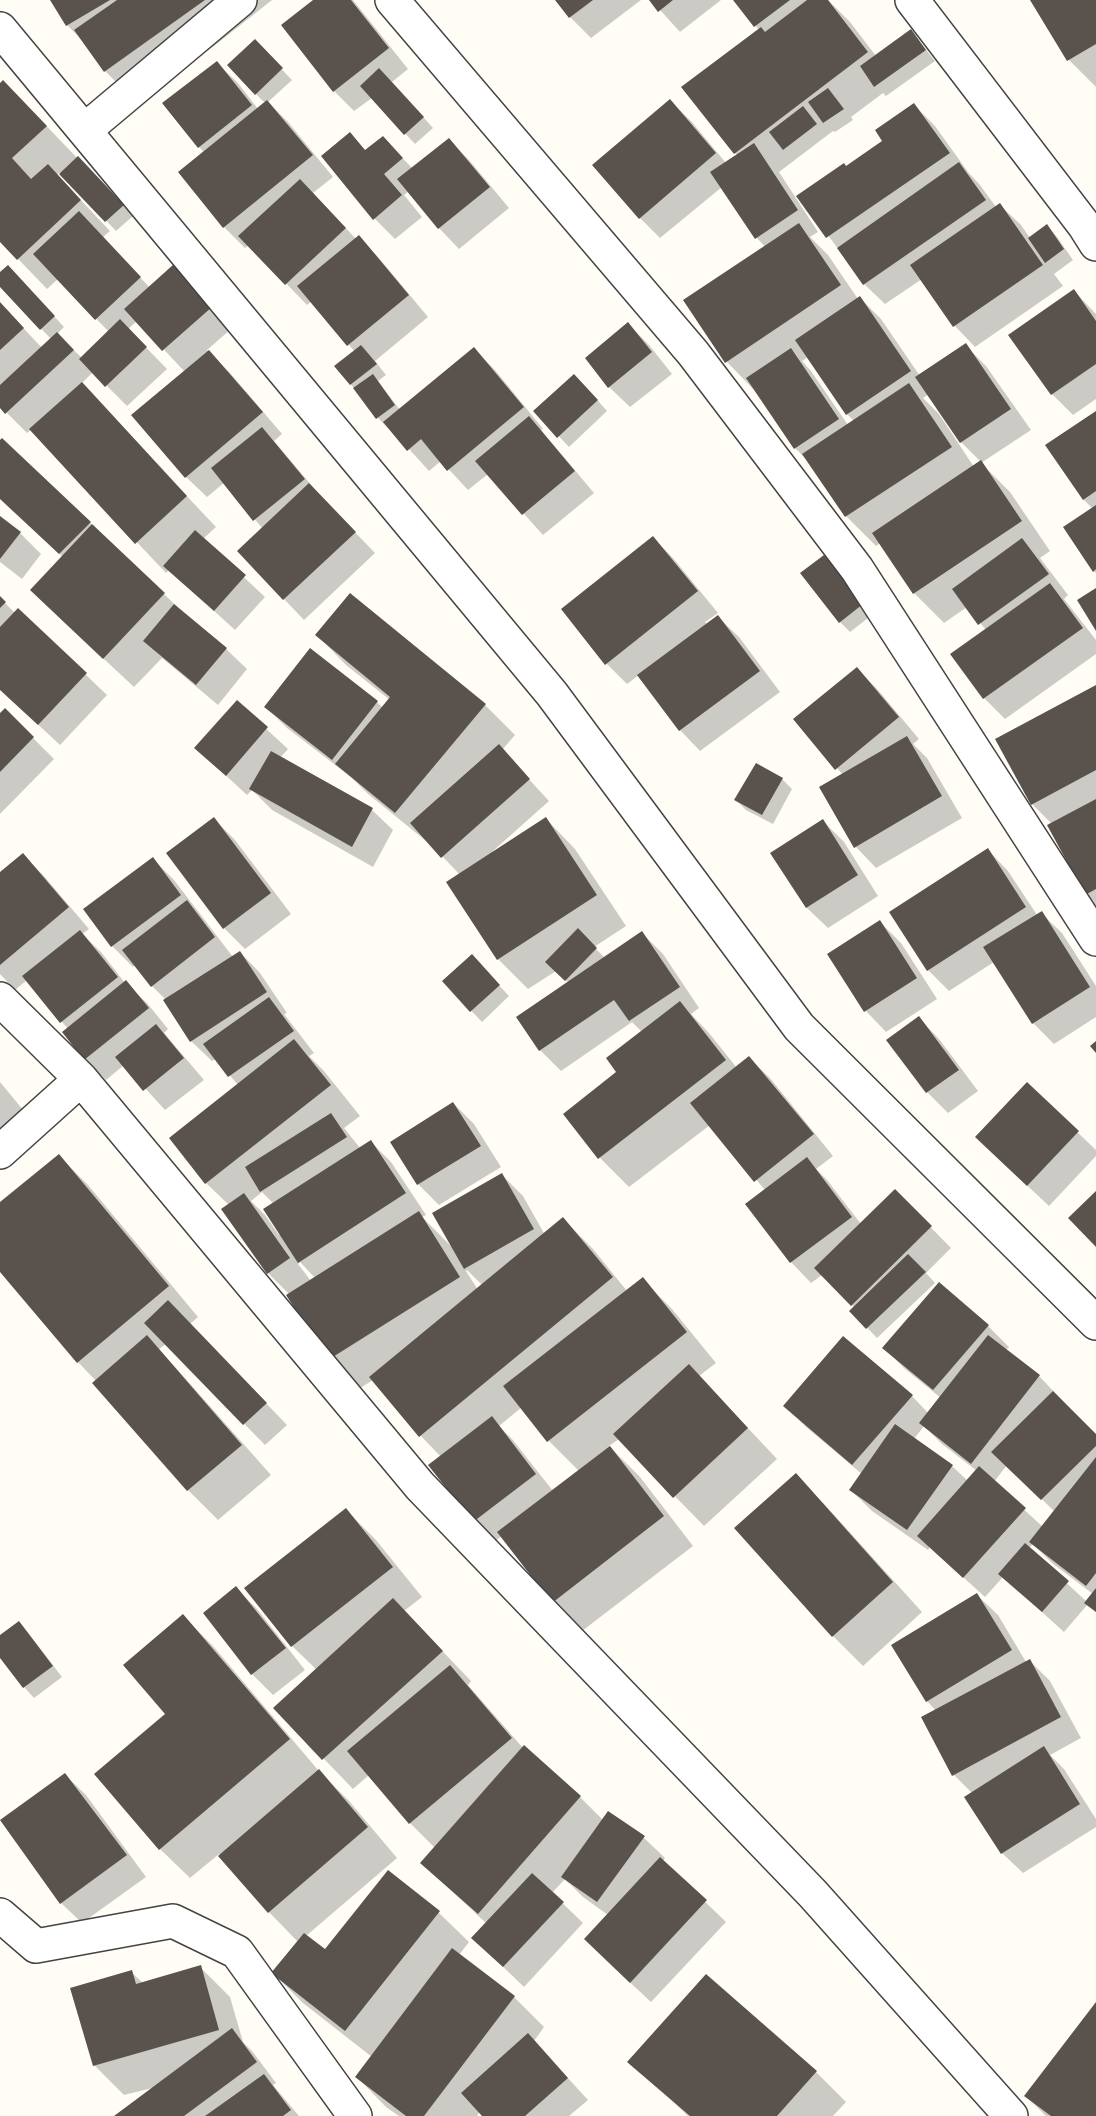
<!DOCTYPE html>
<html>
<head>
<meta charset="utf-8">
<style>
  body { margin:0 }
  canvas { display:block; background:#fffdf5 }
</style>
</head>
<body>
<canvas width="1096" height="2116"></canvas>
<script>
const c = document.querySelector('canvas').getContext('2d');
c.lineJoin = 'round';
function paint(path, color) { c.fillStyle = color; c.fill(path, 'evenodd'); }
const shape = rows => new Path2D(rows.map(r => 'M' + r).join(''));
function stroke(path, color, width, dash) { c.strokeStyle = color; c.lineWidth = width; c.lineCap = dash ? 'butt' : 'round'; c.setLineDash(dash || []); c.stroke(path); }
paint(shape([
  [52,0,272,0,214,46,135,101,105,71,85,43,67,25],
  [315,0,353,0,408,69,392,82,433,128,415,144,372,98,354,111,334,91],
  [557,0,641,0,591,38,570,17],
  [651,0,721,0,680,32],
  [735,0,828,0,850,22,876,56,911,31,935,61,886,96,883,93,851,117,853,120,835,132,833,131,779,172,818,232,810,237,828,255,858,299,860,298,881,319,920,376,965,345,986,366,1031,430,981,463,1010,492,1050,551,1040,558,1068,595,1064,599,1096,640,1096,654,1005,719,984,698,986,630,967,607,944,623,914,593,880,543,876,546,846,516,810,463,795,448,756,392,727,362,765,247,757,238,722,187,660,238,640,218,670,101,691,121,726,163,737,155,735,153,759,30],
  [808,357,847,414,854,421,848,425,811,371,802,361],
  [929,394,961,442,981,462,974,467,939,414,923,398],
  [1032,0,1096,0,1096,87,1069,60],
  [265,52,292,80,268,102,288,122,333,177,313,193,356,239,359,237,379,258,428,317,375,361,386,375,378,381,400,410,474,349,495,370,543,429,541,430,594,493,543,535,488,474,468,490,441,461,429,471,389,427,388,428,378,418,336,366,355,352,312,301,307,305,249,245,245,248,224,227,180,172,204,152,199,147,217,63,238,83,258,109,265,103,256,94],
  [0,85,33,112,133,216,116,231,60,172,57,175,110,231,103,237,150,288,174,267,231,329,207,350,230,373,282,434,274,441,323,499,375,553,304,620,284,599,263,529,224,483,207,497,186,477,185,372,137,321,128,329,167,369,127,406,93,372,81,384,216,527,203,539,265,597,235,630,169,570,166,573,31,430,27,433,0,406,0,303,42,348,51,339,0,285,0,274,18,277,64,327,57,334,82,358,109,332,58,279,47,289,0,240],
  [914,105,935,126,968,172,980,185,996,207,1000,205,1021,225,1030,238,1047,226,1057,237,1073,260,1054,274,1063,286,975,347,955,326,922,279,885,304,864,284,799,196,847,167,884,142],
  [349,134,366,151,383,138,413,169,449,140,469,160,509,208,459,249,439,228,409,191,404,195,422,217,395,239,375,219],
  [1074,291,1096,314,1096,399,1073,415,1052,394],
  [628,324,649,345,672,374,630,407,609,387],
  [585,386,607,411,569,447,535,411],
  [1096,413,1096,573,1094,571,1093,509,1084,500,1048,446],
  [0,442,90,523,189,618,226,649,247,669,218,705,162,658,134,687,62,620,63,557,0,498],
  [0,518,20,533,41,554,22,579,0,562],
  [653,538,673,558,718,613,705,622,707,624,718,617,739,637,780,692,700,751,680,730,639,675,627,684,607,664],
  [824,557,872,615,850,632,840,622],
  [350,595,485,705,515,735,502,750,549,801,493,851,494,853,546,819,575,849,626,926,594,947,605,958,642,933,663,954,699,1008,691,1014,709,1033,737,1068,749,1058,770,1078,833,1156,816,1169,827,1180,861,1224,895,1191,951,1248,926,1273,935,1283,877,1338,851,1311,855,1308,822,1275,811,1283,791,1262,765,1190,710,1125,629,1187,600,1158,618,1073,642,1032,632,1022,561,1071,540,1050,569,983,556,971,528,989,498,959,460,875,427,840,426,841,367,793,351,777,287,728,266,707,377,702,383,708,390,700,346,665,317,635],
  [0,598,15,613,18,610,107,695,60,745,0,689],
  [857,669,878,690,919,739,913,744,927,758,962,818,876,868,856,847,843,775,795,720],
  [1096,687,1096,915,1090,904,1094,902,1086,894,1052,824,1032,804],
  [237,702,288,749,280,758,372,810,393,830,373,867,272,810,252,790,247,795,196,748],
  [5,710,54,759,0,814,0,715],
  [782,779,792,789,773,824,746,810,736,800],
  [214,819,235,840,291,914,245,949,224,928],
  [823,821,844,842,878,896,828,928,807,908,772,853],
  [988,850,1008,871,1037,915,1041,913,1062,933,1096,986,1096,1017,1054,1044,1033,1023,994,962,949,991,928,970],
  [23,855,43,875,89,929,82,934,101,952,125,983,147,1003,168,1029,164,1033,204,1080,165,1110,124,1065,106,1080,86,1059,64,1032,68,1029,27,980,15,990,0,974,0,874],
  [153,859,174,880,233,957,240,952,260,973,287,1013,284,1014,314,1053,309,1056,324,1071,360,1116,344,1128,360,1148,371,1142,391,1162,426,1215,422,1217,451,1246,502,1175,523,1196,545,1235,563,1219,593,1249,627,1291,642,1279,672,1309,716,1363,699,1376,777,1459,704,1526,619,1439,609,1446,640,1477,693,1546,582,1631,553,1602,502,1536,494,1542,474,1521,441,1457,421,1436,373,1380,359,1389,329,1359,289,1294,268,1273,229,1205,206,1183,238,1085,216,1059,212,1061,191,1041,166,1000,152,986,135,965,133,967,112,946],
  [262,1192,274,1204,281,1234,279,1235,265,1215,251,1201],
  [300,1262,315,1278,311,1281,298,1264],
  [467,1270,483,1286,478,1290,466,1271],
  [522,1407,549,1441,579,1471,553,1491,512,1439,499,1426],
  [880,922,901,943,937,999,886,1032,866,1011,829,954],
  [482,967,509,996,482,1022,444,982],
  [919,1018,939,1039,978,1091,948,1113,927,1092],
  [0,1082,24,1111,0,1131],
  [1027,1084,1096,1150,1096,1156,1049,1206,998,1158],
  [453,1103,474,1124,501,1167,439,1205,418,1184,392,1142],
  [59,1156,88,1185,198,1317,190,1324,287,1425,265,1445,166,1344,159,1349,271,1475,218,1520,188,1490,94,1383,96,1381,78,1362,0,1270,0,1204],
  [939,1284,988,1326,1009,1347,1006,1350,1039,1376,1096,1436,1096,1612,1088,1604,1064,1632,1003,1577,985,1597,930,1547,928,1550,872,1511,851,1490,862,1474,806,1427,785,1406,912,1396,929,1414,941,1398,905,1369,884,1348],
  [924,1426,942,1444,977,1471,968,1481,952,1466,914,1439],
  [1007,1465,1055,1512,1043,1527,994,1482],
  [1033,1544,1052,1563,1093,1594,1087,1602,1029,1548],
  [796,1475,825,1505,922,1612,863,1666,833,1636,736,1528],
  [346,1510,376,1540,422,1597,404,1611,471,1681,468,1685,523,1748,580,1797,603,1820,609,1813,644,1838,665,1858,663,1861,726,1922,651,2002,606,1960,608,1915,583,1897,565,1879,552,1893,583,1923,524,1987,494,1958,487,1924,422,1863,435,1848,410,1823,369,1775,353,1789,275,1708,317,1670,292,1646,246,1588],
  [236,1588,257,1609,305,1670,273,1695,252,1674,205,1613],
  [977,1595,998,1615,1026,1662,1029,1660,1050,1681,1081,1738,1050,1755,1064,1769,1096,1819,1096,1827,1023,1873,1002,1853,972,1793,954,1775,923,1718,936,1711,927,1701],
  [183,1616,213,1646,318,1770,349,1801,397,1858,306,1936,325,1951,388,1872,439,1913,469,1942,459,1955,514,1997,544,2027,534,2041,588,2100,569,2116,484,2116,480,2111,477,2116,399,2116,386,2107,357,2077,372,2057,303,2003,273,1973,298,1942,269,1912,219,1854,190,1878,160,1849,167,1714],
  [19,1623,29,1634,62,1677,34,1698,24,1687,0,1655,0,1637],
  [65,1775,86,1795,146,1877,82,1923,61,1903],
  [200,1967,230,1997,243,2042,252,2051,276,2083,273,2085,299,2116,116,2116,156,2087,124,2095,94,2065,131,1972,143,1983],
  [706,1976,816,2072,846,2102,833,2116,688,2116,630,2061],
  [1096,2005,1096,2116,1046,2116,1026,2096]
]), '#0003');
paint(shape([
  [50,0,110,0,66,26],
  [117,0,205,0,104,72,74,30],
  [313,0,351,0,389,48,333,92,281,25],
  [555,0,593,0,569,18],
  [649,0,673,0,658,12],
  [733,0,790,0,754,27],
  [807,0,828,0,868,52,734,154,681,87,761,27,765,32],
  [1030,0,1096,0,1096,44,1067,61],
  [911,29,926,50,874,87,860,66],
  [255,39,283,68,255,95,227,65],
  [217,61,252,105,198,148,162,103],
  [379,68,424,117,404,135,360,86],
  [3,80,47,126,12,158,31,179,48,164,81,200,17,260,0,242,0,83],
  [828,88,844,109,823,123,808,102],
  [670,99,716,153,639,219,592,165],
  [267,100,313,155,223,228,178,172],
  [914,103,950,153,826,238,796,196,844,163,846,166,882,141,875,130],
  [803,106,817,124,783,150,769,132],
  [350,132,365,150,383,136,403,158,384,174,402,195,373,220,321,156],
  [449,138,490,187,438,229,397,179],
  [754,143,798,210,755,239,710,172],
  [78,156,124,205,105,222,59,174],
  [959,162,986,200,863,285,837,248],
  [300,179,346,228,285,285,238,236],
  [1000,203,1043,265,953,327,910,265],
  [79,211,141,277,95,320,33,254],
  [799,223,841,285,725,363,683,300],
  [1047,224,1064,249,1045,263,1028,238],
  [359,235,409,295,347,346,297,286],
  [174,264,212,307,162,351,124,309],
  [8,265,55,316,40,330,0,287,0,272],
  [1074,289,1096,321,1096,364,1051,395,1008,335],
  [860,296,911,371,846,415,795,340],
  [0,302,24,328,0,350],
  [120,319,147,347,105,387,79,359],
  [628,322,652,352,608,388,585,358],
  [57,332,74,350,5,414,0,408,0,385],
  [966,343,1011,409,960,443,915,377],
  [361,345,377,364,350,385,334,366],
  [474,347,524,407,447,471,421,439,407,451,383,422],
  [791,348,839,419,794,449,746,378],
  [209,350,263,412,185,478,131,415],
  [373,374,395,405,376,419,353,388],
  [574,374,598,400,557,438,533,411],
  [82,382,187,496,135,544,29,429],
  [909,383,952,447,845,517,802,454],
  [1096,411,1096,491,1083,500,1045,445],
  [529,416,575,471,522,515,475,461],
  [262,427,305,479,253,521,211,468],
  [2,438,91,522,59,554,0,499,0,440],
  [981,460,1022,521,913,594,872,533],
  [309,483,356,532,283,600,237,551],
  [1096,505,1096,569,1093,572,1063,527],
  [0,516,21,532,0,559],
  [92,524,165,593,103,659,30,590],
  [195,530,246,575,214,611,163,566],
  [653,536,698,591,605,665,561,609],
  [1022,538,1049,574,978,625,952,589],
  [824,555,863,604,839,623,800,573],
  [1050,583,1083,628,983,699,950,654],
  [1096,588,1096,631,1077,600],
  [350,593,486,704,395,813,335,764,390,697,315,635],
  [0,596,6,602,0,608],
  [174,604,227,648,196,685,143,641],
  [18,608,87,673,38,725,0,690,0,627],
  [718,615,760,671,679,731,637,675],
  [310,648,378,701,332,760,264,707],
  [857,667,899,717,835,770,793,719],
  [1096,685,1096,770,1031,805,995,739],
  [237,700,268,727,226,776,194,748],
  [5,708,34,737,0,772,0,713],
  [907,736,942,796,854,848,819,787],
  [499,744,530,779,441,858,410,823],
  [271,751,373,808,352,847,249,789],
  [756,763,783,778,762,815,734,800],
  [1096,799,1096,889,1085,895,1047,825],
  [214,817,271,893,223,929,166,853],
  [546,817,597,895,497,960,446,882],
  [823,819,858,875,806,908,770,853],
  [988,848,1026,907,927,971,889,912],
  [23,853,69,907,0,965,0,872],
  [153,857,181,895,111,947,83,909],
  [187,900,215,937,151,987,122,950],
  [1042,911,1090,987,1032,1024,983,947],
  [880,920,917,978,864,1012,827,954],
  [578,928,597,948,565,981,545,962],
  [80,930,118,977,60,1023,22,976],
  [642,931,680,987,629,1021,614,1000,539,1051,516,1017],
  [240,951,267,992,190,1042,163,1000],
  [472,954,500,985,470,1012,442,981],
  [126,980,149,1008,84,1060,62,1032],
  [269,997,294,1031,228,1077,203,1044],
  [680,1001,726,1060,598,1159,563,1114,616,1072,606,1058],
  [919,1016,959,1070,926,1093,886,1040],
  [156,1024,184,1058,143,1091,115,1057],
  [294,1039,331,1085,205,1184,169,1138],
  [1096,1041,1096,1053,1090,1046],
  [749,1056,814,1134,754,1182,690,1103],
  [1027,1082,1079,1131,1027,1186,975,1137],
  [453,1102,481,1146,417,1185,390,1142],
  [331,1113,347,1137,260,1192,245,1167],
  [371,1140,406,1193,298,1263,263,1209],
  [59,1154,169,1286,77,1363,0,1272,0,1202],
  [807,1157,852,1217,790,1263,745,1204],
  [502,1173,534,1229,464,1269,432,1213],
  [895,1189,932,1226,851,1306,814,1268],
  [1096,1191,1096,1247,1068,1218],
  [244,1193,290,1258,267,1274,221,1209],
  [419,1211,460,1277,328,1360,286,1295],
  [563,1217,613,1277,419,1437,369,1377],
  [908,1254,926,1272,866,1329,849,1311],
  [643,1277,687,1332,547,1442,503,1386],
  [939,1282,989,1325,933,1390,882,1348],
  [168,1300,267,1403,243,1425,144,1323],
  [147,1335,242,1445,187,1491,92,1383],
  [988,1335,1040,1375,971,1464,919,1423],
  [843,1336,913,1395,852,1465,783,1406],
  [689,1364,748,1428,673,1498,613,1434],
  [1053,1391,1096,1434,1096,1446,1041,1500,991,1452],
  [492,1416,536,1474,473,1522,428,1465],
  [895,1424,953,1465,907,1530,849,1490],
  [610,1446,664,1516,552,1603,497,1532],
  [1096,1457,1096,1573,1086,1586,1029,1542],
  [979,1466,1026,1508,963,1578,917,1536],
  [796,1473,893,1582,832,1637,734,1528],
  [346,1508,393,1567,291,1647,244,1588],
  [1025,1543,1069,1581,1042,1612,998,1574],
  [236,1586,286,1648,251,1675,203,1613],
  [1096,1588,1096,1612,1084,1603],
  [977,1593,1012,1650,926,1702,891,1645],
  [393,1598,443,1651,322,1760,273,1708],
  [183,1614,290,1739,159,1850,94,1774,165,1714,123,1665],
  [19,1621,53,1666,23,1688,0,1658,0,1635],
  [1030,1659,1061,1717,952,1776,921,1717],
  [450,1665,512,1738,409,1824,347,1751],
  [524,1745,581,1796,478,1914,420,1863],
  [1044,1746,1080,1804,1001,1854,964,1797],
  [319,1769,368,1827,268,1913,218,1856],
  [65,1773,127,1855,60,1904,0,1820],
  [608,1811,645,1836,597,1902,561,1877],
  [660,1857,707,1900,630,1983,584,1939],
  [388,1870,440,1911,345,2031,271,1973,304,1933,325,1949],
  [532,1873,564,1902,503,1967,471,1938],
  [452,1948,515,1996,424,2116,406,2116,355,2077],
  [201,1965,219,2030,93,2066,70,1988,132,1970,136,1984],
  [706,1974,817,2071,777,2116,690,2116,627,2062],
  [1096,2002,1096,2116,1051,2116,1024,2096],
  [232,2028,257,2062,184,2116,114,2116],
  [528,2033,568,2078,525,2116,482,2116,461,2093],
  [264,2074,291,2110,283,2116,205,2116]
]), '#5a524d');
const minor = shape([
  [392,0,693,353,857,569,1096,939],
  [912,0,1084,225,1096,244],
  [0,29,552,694,799,1027,1096,1323],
  [85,130,240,0],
  [0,999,81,1079,420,1486,813,1894,1011,2116],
  [0,1152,81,1079],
  [0,1915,36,1946,173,1921,237,1952,355,2116]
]);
stroke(minor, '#444', 36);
stroke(minor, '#fff', 33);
</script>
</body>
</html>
